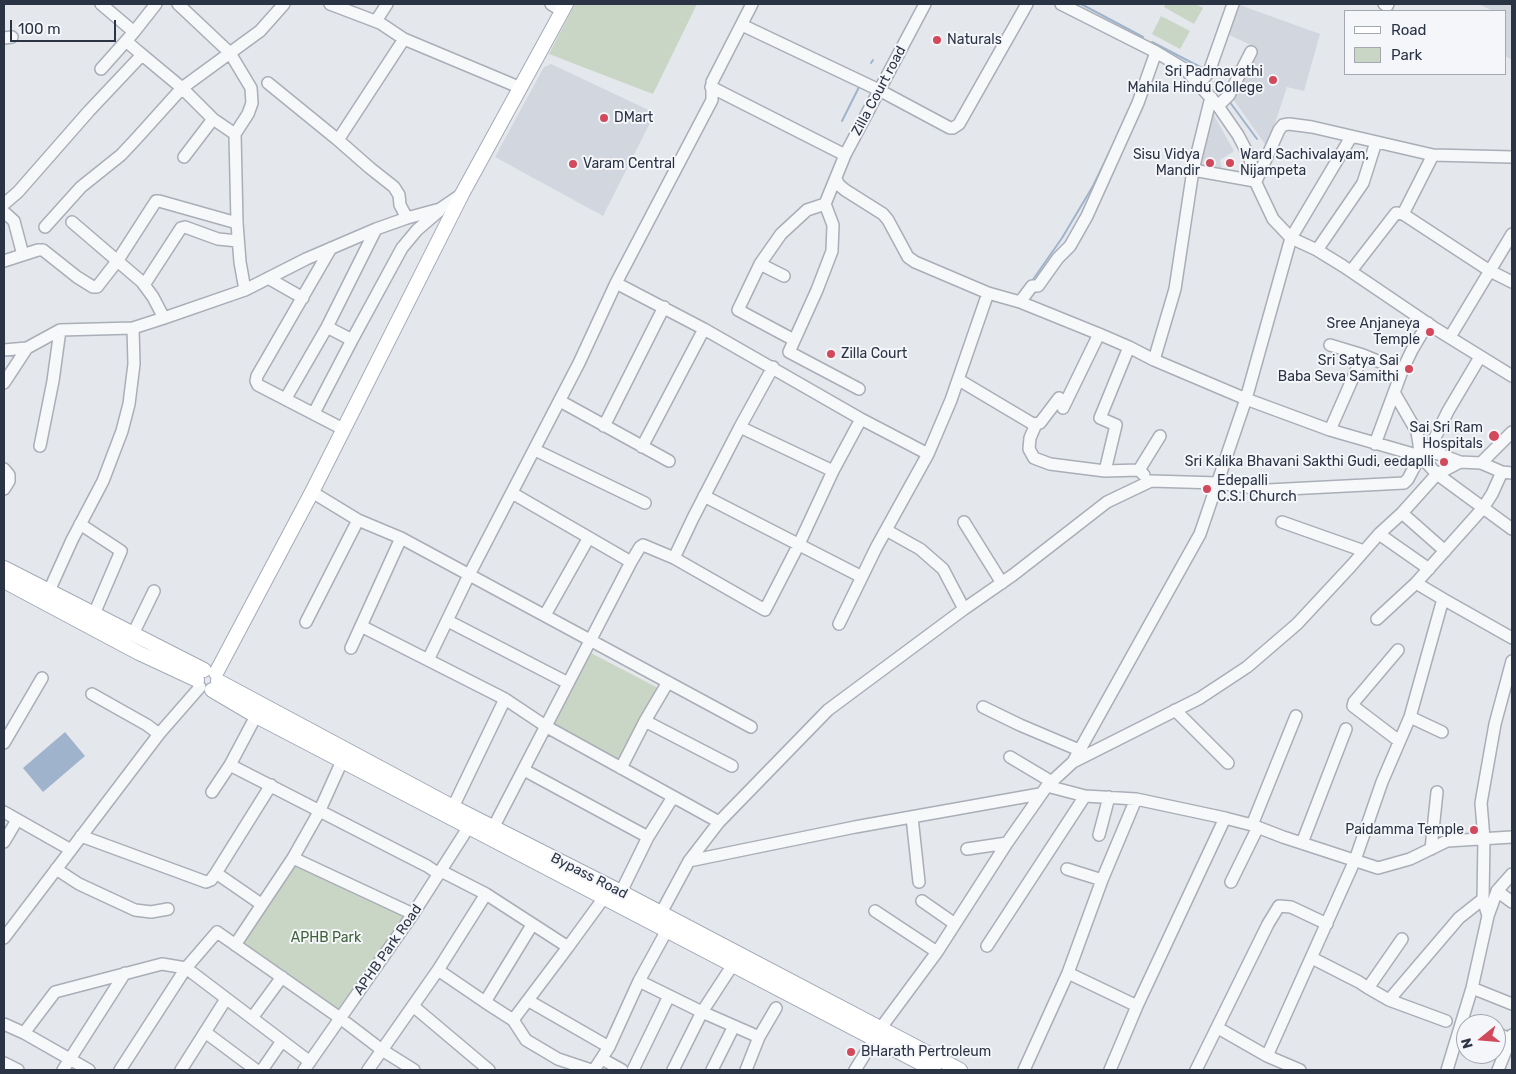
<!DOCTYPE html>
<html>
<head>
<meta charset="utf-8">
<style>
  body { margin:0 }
  #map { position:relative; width:1516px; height:1074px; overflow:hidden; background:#e4e7ec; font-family:Rubik,sans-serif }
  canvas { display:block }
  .frame { position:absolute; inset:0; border:5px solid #2b3445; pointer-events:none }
  .legend { position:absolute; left:1344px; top:10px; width:162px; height:65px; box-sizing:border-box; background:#f4f6f9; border:1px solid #a4a8b1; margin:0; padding:6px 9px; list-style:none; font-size:15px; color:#2b3445 }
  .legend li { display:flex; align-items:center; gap:10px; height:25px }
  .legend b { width:25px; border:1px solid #a4a8b1 }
  .north { position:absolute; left:1456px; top:1014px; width:50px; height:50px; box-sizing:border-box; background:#f4f6f9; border:1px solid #a4a8b1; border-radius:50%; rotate:253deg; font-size:14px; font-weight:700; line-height:20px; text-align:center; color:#2b3445 }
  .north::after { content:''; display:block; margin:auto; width:18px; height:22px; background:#d1495b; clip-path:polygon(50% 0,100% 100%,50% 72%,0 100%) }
  .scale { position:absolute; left:10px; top:20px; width:106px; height:22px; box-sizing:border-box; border:2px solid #2b3445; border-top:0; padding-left:6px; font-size:15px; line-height:18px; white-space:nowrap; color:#2b3445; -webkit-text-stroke:4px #f4f6f9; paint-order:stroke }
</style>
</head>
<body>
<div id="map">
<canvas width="1516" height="1074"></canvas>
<div class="frame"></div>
<ul class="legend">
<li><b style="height:6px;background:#fff"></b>Road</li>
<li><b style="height:14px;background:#c9d6c5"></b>Park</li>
</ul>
<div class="north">N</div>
<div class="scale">100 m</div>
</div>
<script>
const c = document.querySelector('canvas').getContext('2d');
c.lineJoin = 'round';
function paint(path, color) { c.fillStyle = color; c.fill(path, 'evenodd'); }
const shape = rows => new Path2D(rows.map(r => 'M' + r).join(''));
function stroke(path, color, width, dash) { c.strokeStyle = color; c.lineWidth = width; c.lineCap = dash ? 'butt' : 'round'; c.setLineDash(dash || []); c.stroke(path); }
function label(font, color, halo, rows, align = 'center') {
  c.font = font + ' Rubik,sans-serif'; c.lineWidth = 4; c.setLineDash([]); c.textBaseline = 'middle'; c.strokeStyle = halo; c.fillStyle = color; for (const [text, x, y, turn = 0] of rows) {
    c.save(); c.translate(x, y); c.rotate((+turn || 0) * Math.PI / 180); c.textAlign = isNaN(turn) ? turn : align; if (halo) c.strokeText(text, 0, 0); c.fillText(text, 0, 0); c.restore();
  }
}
paint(shape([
  [1237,4,1320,34,1304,91,1287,87,1267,147,1231,96,1255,47,1225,33],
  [1479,4,1512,4,1512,60,1505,56,1505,11,1493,11],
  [551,64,655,113,603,216,495,157,544,67],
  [1212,112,1234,151,1220,160,1223,173,1198,166]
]), '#d2d6de');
paint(shape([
  [575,4,697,4,653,94,549,54],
  [1166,4,1196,4,1203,8,1194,24,1164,7],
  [1161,16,1190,31,1180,49,1152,34],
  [591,653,658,688,620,761,553,725],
  [295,864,407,916,340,1012,242,943]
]), '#c9d6c5');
paint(shape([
  [65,732,85,756,43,792,23,768]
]), '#9fb4cc');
stroke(shape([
  [1081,4,1143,37],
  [1152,42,1206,70],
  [871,63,873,60],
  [1215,82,1218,87],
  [1220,89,1224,95],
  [1229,101,1257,139],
  [842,121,859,87],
  [1032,281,1062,238,1093,186,1110,151]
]), '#9fb4cc', 2);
const minor = shape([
  [101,4,134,32],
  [178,4,230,53,251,88,252,103,248,114,235,134,237,223,240,262,245,290],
  [330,4,380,23,404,39,521,88],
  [551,4,562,11],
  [1061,4,1156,52,1186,70,1218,106,1238,135,1248,154,1257,179,1255,181,1273,219,1291,238,1246,399,1200,534,1073,762],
  [1384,4,1387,6,1388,4],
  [376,21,387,4],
  [742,25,879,90,950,128,953,128,959,124,1027,4],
  [4,38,12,37],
  [140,53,182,88,213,119,235,134],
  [101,69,134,32,156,4],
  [268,83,338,140,404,39],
  [1199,84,1209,72,1233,4],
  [711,87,845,155],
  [1218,106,1229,95,1251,52],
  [1351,137,1291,238,1317,250,1343,266,1436,329,1512,376],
  [338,140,370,168,394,187,399,195,400,205,407,218],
  [184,157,213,119],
  [1512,157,1433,155,1403,214,1490,271,1512,282],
  [1193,170,1255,181],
  [836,179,839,185,845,190,883,214,888,220,908,257,915,262,988,293,1020,302,1099,334],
  [1257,179,1279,130,1283,125,1289,124,1312,127,1433,155],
  [4,204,18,192,89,111,139,58,140,53,126,41],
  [825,204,833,225,832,251,817,290,789,352,859,389],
  [4,212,14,221,23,255],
  [72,222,142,282,153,297,164,318],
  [45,227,81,187,121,155,136,139,182,88,260,31,284,4],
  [331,248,257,376,256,381,258,385,343,429],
  [1317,250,1363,183,1376,142],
  [4,261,38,250,43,250,77,277,93,287,97,287,118,260,156,201,159,201,237,223],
  [760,264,784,276],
  [1351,271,1396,213,1403,214],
  [268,278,303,298],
  [616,283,704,329,861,419,928,454],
  [144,285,181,228,185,227,218,239,238,241],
  [1020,302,1032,286,1038,286,1058,258,1070,246,1087,216,1138,103,1156,52],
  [327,327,352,340],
  [1450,337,1512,234],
  [794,340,738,310,760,264,781,234,807,210,825,204,845,155,925,4],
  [1330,345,1363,355,1330,430],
  [1129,347,1154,360,1246,399,1330,430,1420,456,1428,452,1439,454,1460,462],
  [4,350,27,348,60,330,133,328,164,318,245,290,306,259,376,229,407,218,440,209,462,194],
  [1363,355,1402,371],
  [1154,360,1175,289,1193,170,1211,97],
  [773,367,740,427,693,518,674,558,765,610,799,544,833,471,861,419],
  [959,380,1033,424,1040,423,1059,398],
  [4,383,27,348],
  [286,398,327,327,376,229],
  [560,401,669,461],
  [1063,408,1099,334,1129,347,1100,418,1116,425,1105,471],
  [314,413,352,340,402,248,417,230,439,211],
  [1036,424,1030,438,1029,449,1034,458,1050,464,1105,471,1139,470],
  [604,426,664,307],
  [740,427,833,471],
  [1375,444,1402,371,1412,350,1428,323],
  [40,446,53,381,60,330],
  [642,447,704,329],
  [535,450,645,503],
  [1428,452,1448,411,1480,357],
  [1420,456,1437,474,1512,529],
  [1481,463,1502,472,1512,473],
  [4,469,9,475,9,481,4,489],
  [1144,475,1139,470,1160,436],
  [312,492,358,520,401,538,751,727],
  [512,493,631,562,640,547,643,545,674,558],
  [704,496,862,577],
  [1402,513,1445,551],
  [964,522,1002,583],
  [1282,522,1364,551],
  [80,524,121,551,94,614],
  [886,530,920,549,943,569,964,609],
  [1379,534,1429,569],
  [1416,583,1443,599],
  [49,591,72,540,103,481,122,431,129,404,134,364,133,328],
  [545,615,588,539],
  [1377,619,1416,583,1483,508,1492,494,1502,472],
  [448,621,568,683],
  [306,622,358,520],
  [839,624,876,548,928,454,951,400,988,293],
  [361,626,505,699],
  [133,634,154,591],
  [351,648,401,538],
  [1398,650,1354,702,1353,706,1399,741],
  [428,660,469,575,579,363,616,283,712,100,712,82,752,4],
  [668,682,645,721,732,766],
  [92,694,147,725,159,734],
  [983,707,1020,725,1079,750],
  [1175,710,1228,763],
  [1296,716,1252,825,1283,837,1378,868,1410,859,1447,841,1512,837],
  [1410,717,1442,732],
  [4,743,42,678],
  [1010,757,1052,782],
  [230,765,427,866,439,874],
  [621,768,645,721],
  [524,770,648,837,621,892],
  [212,792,230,765,256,716],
  [1136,799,1225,818,1137,1006],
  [453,807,505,699,547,727,719,822],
  [4,812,71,850],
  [912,817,919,882],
  [1225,818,1252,825],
  [493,828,631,562],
  [1099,835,1109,797],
  [81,836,206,882,211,880,216,873,271,785],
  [648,837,673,797],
  [4,842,17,820],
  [1302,843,1346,729],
  [967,849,1007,843],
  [1431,849,1437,792],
  [293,858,413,914],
  [689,861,855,827,1040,794],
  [56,869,79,884,135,910,151,912,168,909],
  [1067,869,1102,880],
  [441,871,486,894,568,947,513,1020,485,1002,438,970,486,894],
  [216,873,261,904],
  [1231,882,1258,827],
  [1497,891,1512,902],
  [922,901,955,924],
  [875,911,937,952],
  [661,913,689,861,719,822,828,710,964,609,1013,575,1107,502,1151,481,1218,483,1268,490,1404,483,1408,479,1420,456,1419,444,1417,432,1395,394],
  [1488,916,1497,891,1512,874],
  [4,938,159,734,200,687],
  [1402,939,1368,988,1389,1000,1459,918,1483,899],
  [235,945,293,858,319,812,342,761],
  [987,946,1085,796],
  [568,947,603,899],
  [1312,958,1359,982,1368,988],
  [1068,973,1137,1006,1110,1070],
  [639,981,702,1012,759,1037,746,1070],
  [1472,988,1512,1004],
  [1389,1000,1446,1021],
  [529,1001,609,1047],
  [485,1002,532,925],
  [413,1006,489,1070],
  [252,1018,282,977],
  [513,1020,526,1040,558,1059,591,1070],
  [4,1024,24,1033,89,1070],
  [1218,1028,1267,1056],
  [880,1029,937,952,1007,843,1047,786,1073,762,1200,698,1247,667,1297,624,1351,566,1379,534,1402,513,1437,474,1460,462,1481,463,1512,432],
  [205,1032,256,1070],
  [24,1033,55,992,162,964,186,968,217,932,340,1018,382,1050,368,1070],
  [1496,1033,1512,1040],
  [759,1037,776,1008],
  [602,1059,622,1070],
  [4,1063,18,1070],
  [63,1070,125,973],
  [120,1070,186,968,310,1062],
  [181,1070,226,999],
  [262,1070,282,1041],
  [304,1070,413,914,468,828],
  [414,1070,382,1050,438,970],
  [594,1070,609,1047,639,981,667,930],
  [633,1070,669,996],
  [673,1070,702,1012,732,966],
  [712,1070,734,1026],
  [855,1070,875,1038],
  [1024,1070,1068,973,1102,880,1136,799,1085,796,1047,786],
  [1196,1070,1268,924,1279,906,1291,907,1327,924],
  [1300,1070,1267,1056,1355,860,1382,782,1410,717,1443,599,1512,638],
  [1447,1070,1472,988,1488,916,1483,899,1484,839,1481,803,1495,724,1512,661],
  [1498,1070,1512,1035]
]);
const major = shape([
  [4,568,204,670],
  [4,581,139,653,197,680],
  [216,673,312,492,462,194,566,4],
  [218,681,453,807,621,892,960,1070],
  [212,690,256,716,934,1070]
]);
stroke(minor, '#a9aeb7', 14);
stroke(major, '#a3abb8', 16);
stroke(minor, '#f7f8fa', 11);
stroke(major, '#fff', 14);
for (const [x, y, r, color] of [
  [937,40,5,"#d1495b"],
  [1273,80,5,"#d1495b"],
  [604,118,5,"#d1495b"],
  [1210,163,5,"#d1495b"],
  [1230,163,5,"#d1495b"],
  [573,164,5,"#d1495b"],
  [1430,332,5,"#d1495b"],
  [831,354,5,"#d1495b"],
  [1409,369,5,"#d1495b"],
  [1494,436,6,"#d1495b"],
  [1444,462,5,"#d1495b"],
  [1207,489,5,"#d1495b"],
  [1474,830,5,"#d1495b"],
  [851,1052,5,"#d1495b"]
]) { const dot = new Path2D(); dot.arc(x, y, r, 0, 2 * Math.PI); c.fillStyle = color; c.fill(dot); stroke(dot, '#f4f6f9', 2); }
label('14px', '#2b3445', '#f4f6f9', [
  ["Naturals",947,40],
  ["Sri Padmavathi",1263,72,"right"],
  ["Mahila Hindu College",1263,88,"right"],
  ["DMart",614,118],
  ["Sisu Vidya",1200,155,"right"],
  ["Mandir",1200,171,"right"],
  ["Ward Sachivalayam,",1240,155],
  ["Nijampeta",1240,171],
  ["Varam Central",583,164],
  ["Sree Anjaneya",1420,324,"right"],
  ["Temple",1420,340,"right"],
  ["Zilla Court",841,354],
  ["Sri Satya Sai",1399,361,"right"],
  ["Baba Seva Samithi",1399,377,"right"],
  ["Sai Sri Ram",1483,428,"right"],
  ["Hospitals",1483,444,"right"],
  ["Sri Kalika Bhavani Sakthi Gudi, eedaplli",1434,462,"right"],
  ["Edepalli",1217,481],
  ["C.S.I Church",1217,497],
  ["Paidamma Temple",1464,830,"right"],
  ["BHarath Pertroleum",861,1052]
], 'left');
label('14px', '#2b3445', '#f4f6f9', [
  ["Zilla Court road",879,91,-62],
  ["Bypass Road",589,876,27],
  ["APHB Park Road",388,950,-55]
]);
label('14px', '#3f6138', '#f4f6f9', [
  ["APHB Park",326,938]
]);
</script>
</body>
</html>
